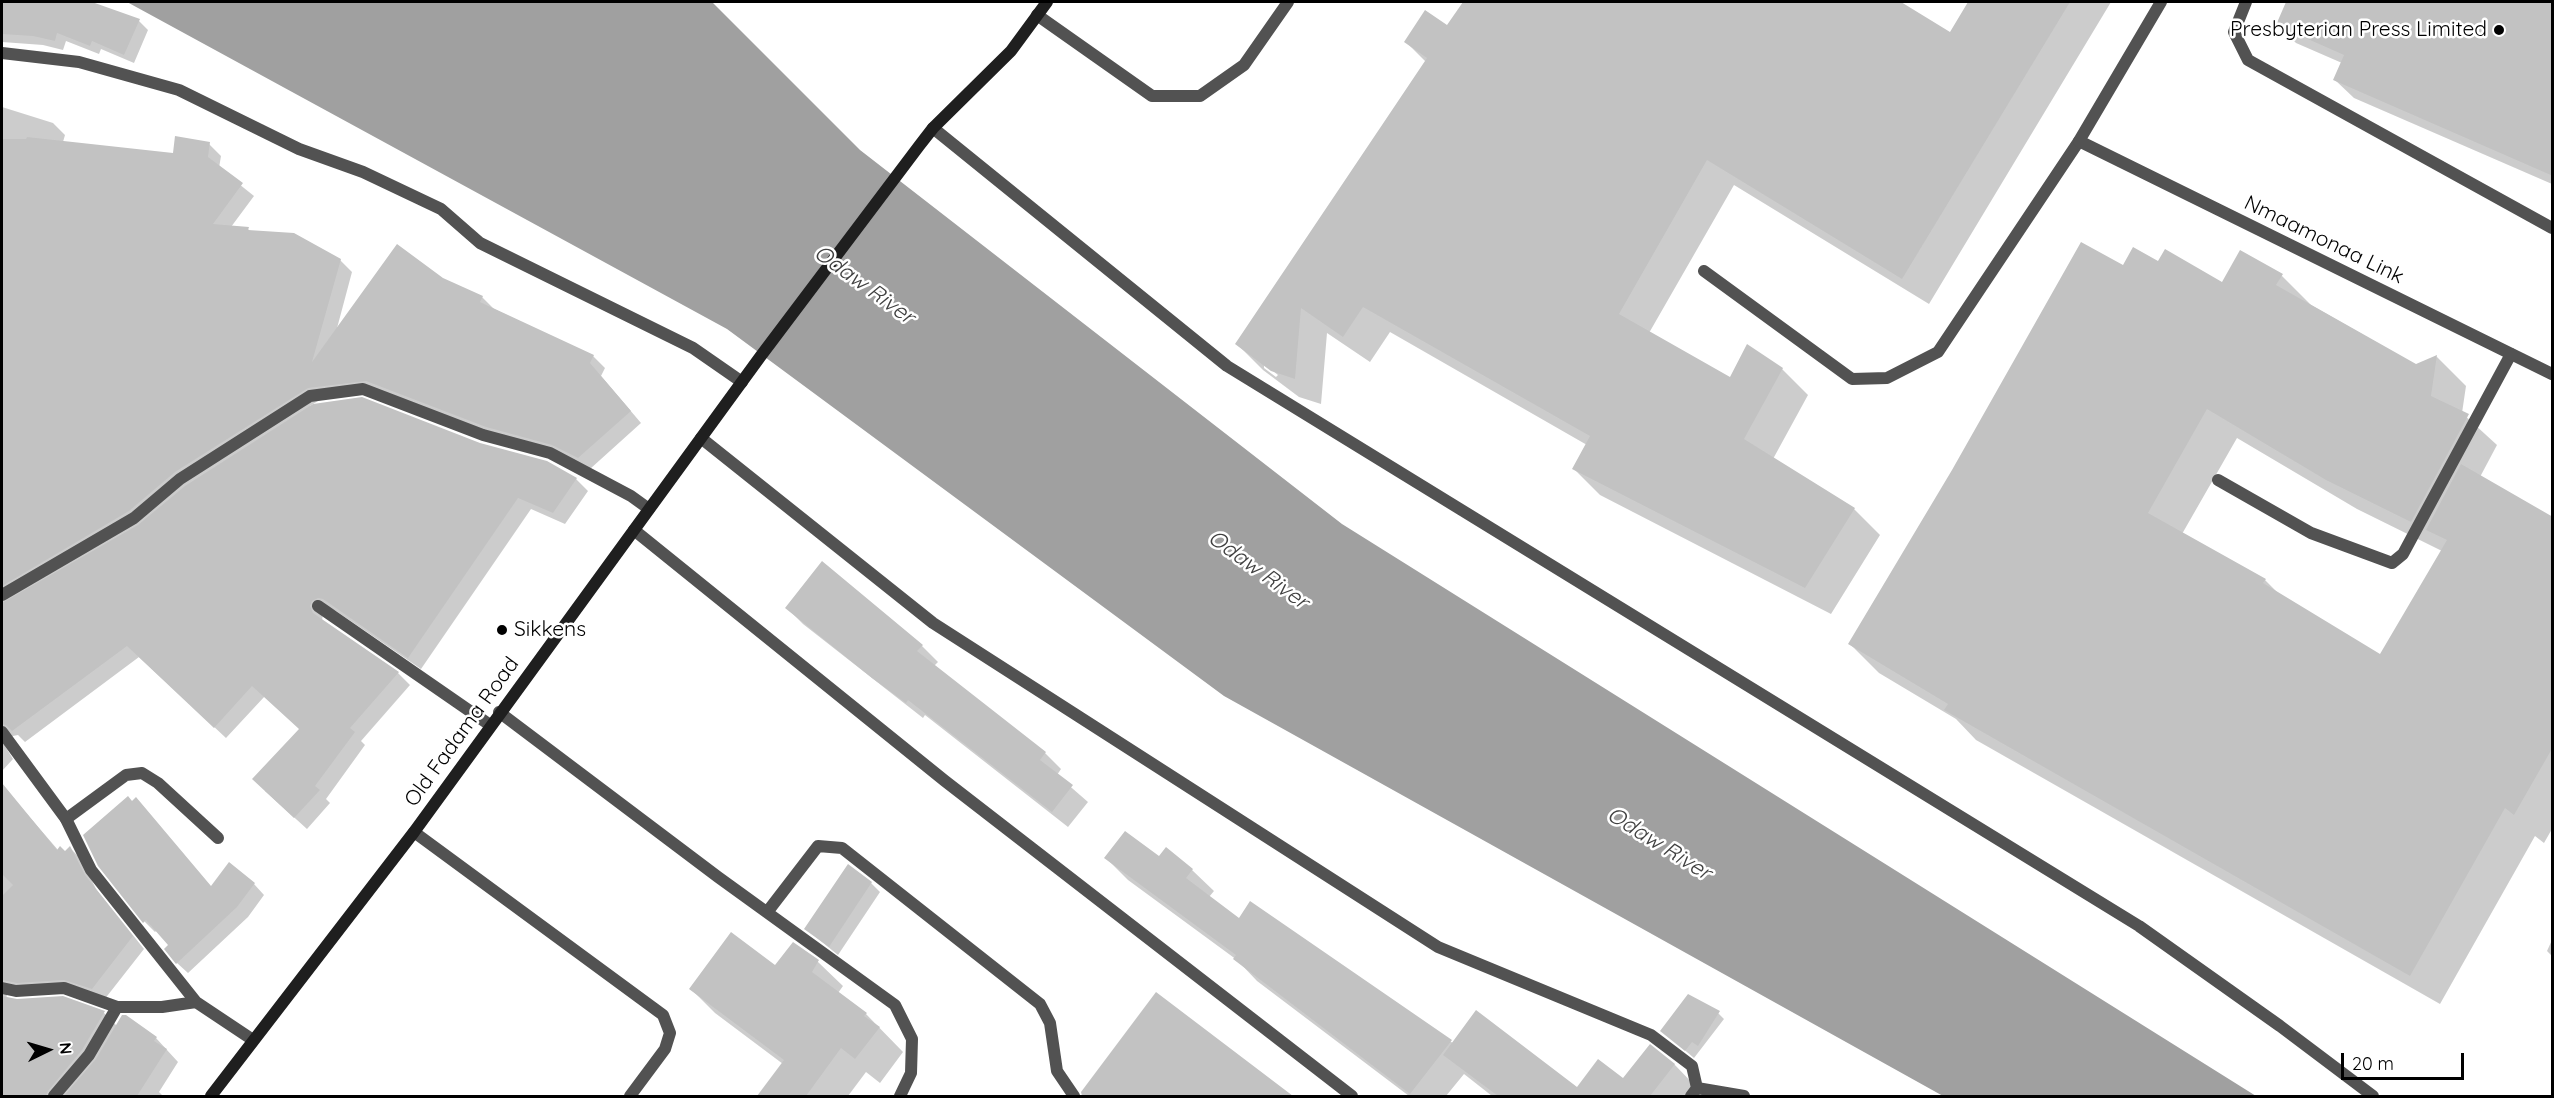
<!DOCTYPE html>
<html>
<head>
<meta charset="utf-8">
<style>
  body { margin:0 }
  #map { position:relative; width:2554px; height:1098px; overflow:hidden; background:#fff; font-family:Quicksand,sans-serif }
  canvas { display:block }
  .frame { position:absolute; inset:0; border:3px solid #000; pointer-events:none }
  .north { position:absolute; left:18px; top:1020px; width:60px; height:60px; -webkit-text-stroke:4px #fff; paint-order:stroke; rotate:85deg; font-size:16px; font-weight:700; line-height:24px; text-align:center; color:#000 }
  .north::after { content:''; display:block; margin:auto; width:21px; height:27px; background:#000; clip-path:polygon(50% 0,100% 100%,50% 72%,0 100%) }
  .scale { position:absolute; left:2341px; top:1053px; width:123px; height:27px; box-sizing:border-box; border:3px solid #000; border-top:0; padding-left:8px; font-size:18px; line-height:21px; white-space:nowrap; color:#000; -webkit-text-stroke:4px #fff; paint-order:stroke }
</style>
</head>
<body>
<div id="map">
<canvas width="2554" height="1098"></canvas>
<div class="frame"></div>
<div class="north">N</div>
<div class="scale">20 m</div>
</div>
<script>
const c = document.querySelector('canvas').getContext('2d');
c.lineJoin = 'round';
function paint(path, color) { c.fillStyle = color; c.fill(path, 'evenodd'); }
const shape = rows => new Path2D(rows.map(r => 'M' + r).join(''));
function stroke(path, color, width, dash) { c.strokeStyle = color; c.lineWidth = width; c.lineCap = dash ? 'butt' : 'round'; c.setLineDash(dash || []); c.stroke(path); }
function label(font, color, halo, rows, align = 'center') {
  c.font = font + ' Quicksand,sans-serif'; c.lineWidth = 5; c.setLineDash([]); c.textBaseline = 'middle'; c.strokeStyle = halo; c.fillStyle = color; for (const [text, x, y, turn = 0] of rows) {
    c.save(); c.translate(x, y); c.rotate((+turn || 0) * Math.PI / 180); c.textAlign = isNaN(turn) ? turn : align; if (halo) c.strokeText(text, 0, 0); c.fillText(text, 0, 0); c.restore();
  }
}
paint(shape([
  [127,2,712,2,860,150,1342,524,2256,1096,1943,1096,1224,696,727,329]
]), '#a0a0a0');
paint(shape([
  [2,2,80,2,99,10,139,21,148,30,134,63,101,49,99,54,66,41,63,50,43,45,2,42],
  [1465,2,1898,2,1951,34,1970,2,2111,2,1929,304,1734,185,1649,333,1731,379,1782,369,1808,395,1773,459,1854,509,1880,535,1831,614,1600,495,1574,469,1587,445,1390,332,1370,362,1327,333,1321,404,1299,397,1263,370,1237,344,1426,62,1406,42,1448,27],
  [1264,364,1278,375,1276,377,1264,368],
  [2287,2,2552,2,2552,184,2354,98,2335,80,2342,63,2296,43,2277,24],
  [2,107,53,123,65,135,63,142,174,155,209,144,221,156,219,168,254,196,231,227,248,229,251,232,340,260,352,272,336,332,442,279,482,297,494,309,593,356,605,368,601,376,641,423,590,469,499,438,379,393,321,399,310,406,576,479,588,491,565,524,531,509,421,669,336,611,331,609,323,613,322,621,398,673,410,685,361,741,365,745,326,799,330,803,307,829,265,791,300,729,265,696,226,738,139,657,25,742,18,735,8,737,5,746,13,759,2,771],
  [2158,263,2223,284,2282,276,2311,305,2416,365,2437,357,2466,386,2462,413,2497,445,2480,477,2552,519,2552,829,2544,843,2535,836,2440,1004,1976,740,1956,719,1879,673,1850,644,2123,267],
  [2237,438,2357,509,2442,551,2381,657,2279,594,2265,580,2182,534],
  [787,608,922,646,938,662,934,666,1045,753,1061,769,1057,775,1088,802,1068,827,925,715,923,718,803,624],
  [2,785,58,850,65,853,70,848,82,860,96,889,144,949,104,1000,77,991,7,995,6,999,16,1001,63,998,104,1013,117,1026,156,1038,178,1062,159,1092,163,1096,2,1096],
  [1106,858,1159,858,1192,870,1214,891,1209,897,1239,920,1453,1043,1578,1089,1624,1080,1674,1064,1699,1090,1694,1096,1492,1096,1464,1074,1446,1096,1409,1096,1257,981,1237,960,1128,880],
  [99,865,212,888,254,884,264,895,248,917,188,973,177,963,169,945,157,930,155,932,145,922],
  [871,883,880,892,838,955,806,929],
  [2552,940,2552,956,2547,951],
  [794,944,818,962,843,986,838,993,866,1014,903,1052,880,1083,866,1072,848,1096,759,1096,783,1064,715,1013,691,989,775,967],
  [1156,994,1290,1096,1094,1096,1086,1088],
  [1715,1010,1724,1019,1694,1058,1662,1031]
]), '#0003');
paint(shape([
  [2,2,92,2,140,19,124,55,92,41,90,46,57,33,55,41,33,36,2,34],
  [1463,2,1901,2,1950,32,1968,2,2070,2,1902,279,1707,160,1619,314,1730,377,1747,344,1783,368,1744,439,1855,508,1805,588,1572,469,1590,436,1363,307,1343,337,1301,308,1295,379,1271,371,1235,344,1427,58,1404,42,1425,10,1447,25],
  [2286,2,2553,2,2553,176,2333,80,2344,55,2276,25],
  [175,136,210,142,208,157,243,183,213,224,249,227,248,230,294,233,341,259,312,362,397,244,443,278,483,296,480,302,594,355,590,363,631,411,578,458,552,445,486,427,366,381,308,388,175,472,129,511,2,586,2,139,26,139,27,137,173,153],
  [2081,242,2123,265,2133,247,2158,261,2165,249,2222,282,2240,250,2283,274,2276,285,2416,364,2437,355,2431,396,2469,414,2411,522,2326,480,2207,409,2148,513,2266,579,2263,583,2380,654,2447,540,2426,530,2461,464,2553,517,2553,747,2514,815,2505,808,2410,976,1944,710,1948,704,1848,644,1952,470],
  [362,397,480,443,547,461,577,478,553,513,518,498,408,658,323,599,318,598,312,601,310,606,313,613,399,672,350,728,355,732,315,786,320,790,294,818,252,779,299,729,252,686,214,728,127,646,12,731,6,725,2,724,2,603,138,525,185,486,313,404],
  [822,561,923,645,917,651,1046,752,1040,760,1073,785,1052,812,908,700,906,703,872,678,785,608],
  [2,783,57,850,60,846,65,851,70,846,85,875,133,936,92,989,64,980,17,983,2,980,2,896,13,885,2,874],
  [128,796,132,801,136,797,211,886,229,862,255,883,237,907,176,964,164,949,168,945,146,920,143,923,98,866,83,835],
  [1125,831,1159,856,1166,847,1193,869,1186,878,1239,918,1250,901,1452,1040,1410,1094,1233,959,1236,955,1104,858],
  [848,864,872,882,829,947,804,929],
  [731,932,775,965,793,942,819,960,812,972,867,1013,864,1016,880,1027,855,1059,841,1048,806,1096,757,1096,784,1060,689,989],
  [1156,992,1293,1096,1082,1096,1081,1092],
  [1688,994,1720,1011,1698,1046,1692,1042,1685,1051,1660,1031],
  [2,996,17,999,63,996,105,1011,82,1050,48,1091,46,1096,2,1096],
  [1476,1010,1577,1087,1598,1059,1623,1078,1650,1044,1675,1064,1650,1096,1498,1096,1443,1055],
  [122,1015,126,1015,157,1037,154,1041,167,1049,137,1096,64,1096,96,1059]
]), '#c2c2c2');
stroke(shape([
  [2246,2,2234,32,2248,60,2552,228],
  [1037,15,1152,96,1200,96,1244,65,1288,2],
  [1704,271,1852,379,1887,378,1938,352,2079,141],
  [701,438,933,623,1438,947,1651,1035,1692,1066,1697,1088,1691,1096],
  [2218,480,2311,533,2392,563,2403,554,2511,354],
  [634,530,945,781,1352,1096],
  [318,606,490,725],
  [499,712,718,877,895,1005,912,1039,911,1073,900,1096],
  [66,819,126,775,142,773,158,783,218,838],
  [414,832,663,1015,670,1033,665,1049,630,1096],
  [768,911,818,846,842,848,1040,1004,1050,1023,1057,1071,1074,1096],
  [1697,1088,1744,1096],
  [54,1096,89,1055,117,1007]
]), '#525252', 12);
stroke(shape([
  [2161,2,2079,141,2552,374],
  [2,53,79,62,179,90,299,149,363,172,441,209,480,243,693,348,742,382],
  [933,128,1227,366,2139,926,2280,1026,2373,1096],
  [2,595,134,518,180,479,310,396,363,389,483,435,550,453,631,496,649,509],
  [2,732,66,819,91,870,196,1002],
  [2,988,16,991,64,988,117,1007,162,1007,196,1002,253,1040]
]), '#525252', 12);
stroke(shape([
  [211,1096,414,832,760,357,919,146,933,128,1011,51,1047,2]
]), '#1f1f1f', 12);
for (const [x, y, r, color] of [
  [2499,30,6,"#000"],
  [502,630,6,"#000"]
]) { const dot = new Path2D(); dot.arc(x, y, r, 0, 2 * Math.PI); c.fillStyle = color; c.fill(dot); stroke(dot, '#fff', 2); }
label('21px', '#000', '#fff', [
  ["Presbyterian Press Limited",2487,30],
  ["Sikkens",514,630,"left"]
], 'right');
label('21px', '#000', '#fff', [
  ["Nmaamonaa Link",2324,240,26],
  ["Old Fadama Road",462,732,-54]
]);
label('italic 22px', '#414141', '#fff', [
  ["Odaw River",864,285,36],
  ["Odaw River",1258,570,36],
  ["Odaw River",1659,844,32]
]);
</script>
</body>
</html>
